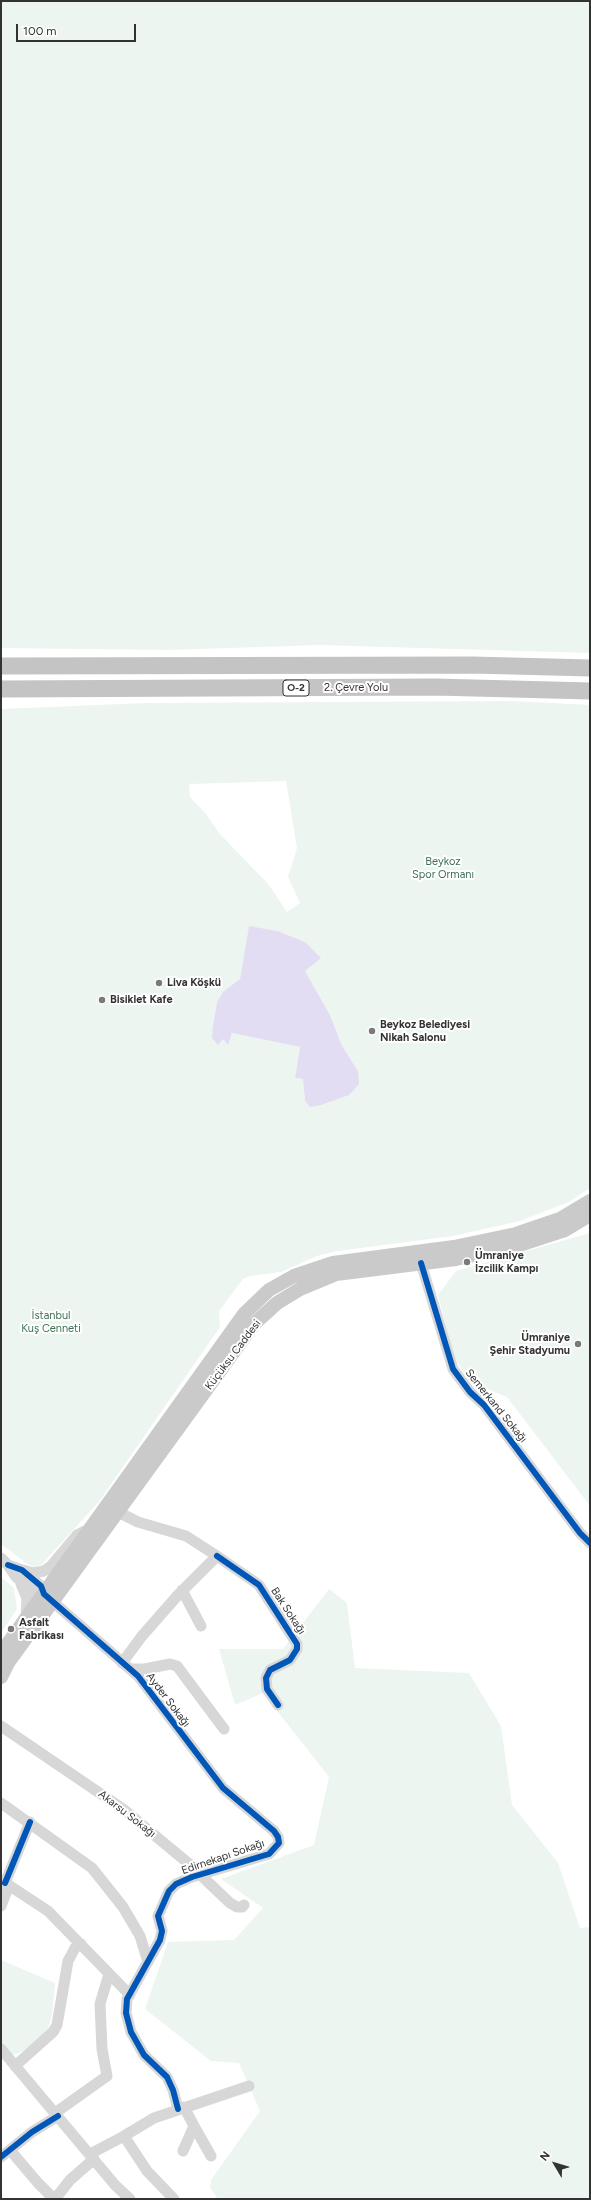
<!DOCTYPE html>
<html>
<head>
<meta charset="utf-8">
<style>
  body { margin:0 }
  #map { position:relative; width:591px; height:2200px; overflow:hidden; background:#fff; font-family:Figtree,sans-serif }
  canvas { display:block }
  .frame { position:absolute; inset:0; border:2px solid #333; pointer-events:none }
  .north { position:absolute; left:535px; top:2144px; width:40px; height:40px; -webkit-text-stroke:3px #fff; paint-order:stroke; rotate:308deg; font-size:11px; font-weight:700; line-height:16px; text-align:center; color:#333 }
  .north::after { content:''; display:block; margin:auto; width:14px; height:18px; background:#333; clip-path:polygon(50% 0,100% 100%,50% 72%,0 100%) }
  .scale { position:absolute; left:16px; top:24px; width:120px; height:18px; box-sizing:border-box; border:2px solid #333; border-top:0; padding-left:5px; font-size:12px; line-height:14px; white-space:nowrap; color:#333; -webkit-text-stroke:3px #fff; paint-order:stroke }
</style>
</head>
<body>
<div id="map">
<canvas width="591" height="2200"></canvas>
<div class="frame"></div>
<div class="north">N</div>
<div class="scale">100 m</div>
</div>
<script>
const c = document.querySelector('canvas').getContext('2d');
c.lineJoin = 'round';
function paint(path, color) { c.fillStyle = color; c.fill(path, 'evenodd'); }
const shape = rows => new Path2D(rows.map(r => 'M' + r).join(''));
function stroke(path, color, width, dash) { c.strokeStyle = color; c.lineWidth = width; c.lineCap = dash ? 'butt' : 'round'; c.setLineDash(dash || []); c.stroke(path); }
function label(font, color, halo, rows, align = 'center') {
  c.font = font + ' Figtree,sans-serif'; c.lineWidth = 4; c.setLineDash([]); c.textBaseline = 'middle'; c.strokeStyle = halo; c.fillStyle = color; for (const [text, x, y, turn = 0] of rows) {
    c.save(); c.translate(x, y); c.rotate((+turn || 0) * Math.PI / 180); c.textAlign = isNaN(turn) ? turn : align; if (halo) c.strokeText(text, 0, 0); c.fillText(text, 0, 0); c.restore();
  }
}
paint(shape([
  [1,1,590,1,590,653,319,645,169,650,1,648],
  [512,701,590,705,590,1188,569,1202,520,1221,453,1236,337,1251,317,1256,281,1272,250,1276,243,1279,219,1311,220,1327,98,1503,41,1565,33,1567,26,1563,1,1544,1,709,146,703],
  [286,781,297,848,288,877,300,903,287,912,269,885,219,833,206,814,190,797,189,784],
  [249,927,277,931,320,958,305,971,330,1015,342,1046,358,1071,305,1101,303,1079,295,1078,300,1047,232,1033,227,1044,213,1025,217,1002,223,992,240,980],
  [590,1233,590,1506,507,1397,469,1382,453,1354,438,1295,456,1271],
  [1,1577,14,1588,17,1609,1,1633],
  [329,1589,347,1603,355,1668,469,1673,501,1726,512,1805,558,1863,580,1928,590,1927,589,2199,218,2199,210,2188,211,2180,260,2111,239,2063,211,2061,145,2009,168,1942,234,1940,263,1908,221,1879,314,1845,329,1777,263,1693,235,1705,219,1649,283,1649],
  [1,1960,55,1983,52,2015,47,2033,36,2043,19,2053,12,2055,1,2043]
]), '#edf5f0');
paint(shape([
  [249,926,277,931,305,942,321,958,305,971,330,1015,342,1046,358,1071,359,1084,349,1095,321,1105,310,1107,305,1101,303,1079,295,1078,300,1047,232,1033,228,1045,223,1039,218,1045,212,1038,213,1025,217,1002,223,992,240,979]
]), '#e2ddf3');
stroke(shape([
  [421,1263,453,1369,470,1392,484,1405,580,1533,590,1543],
  [118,1512,138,1522,186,1536,217,1556,178,1595,142,1636,122,1663],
  [217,1556,259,1585,297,1644,297,1649,290,1660,270,1670,266,1678,267,1689,278,1705],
  [1,1558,8,1565,16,1577,35,1594,44,1594],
  [8,1565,22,1570,41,1586,44,1594,138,1676,223,1788,274,1831,278,1837,279,1843,269,1854,192,1877,176,1884,169,1891,158,1916,162,1931,160,1940,127,1999,126,2013,131,2032,144,2055,167,2077,173,2090,178,2109],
  [23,1570,33,1573,44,1571,51,1566,77,1535,85,1531],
  [21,1584,27,1598,26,1619],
  [182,1590,201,1626],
  [130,1669,145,1669,170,1664,177,1666,224,1729],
  [1,1726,123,1809,188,1863,230,1903,237,1907,242,1907,244,1905],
  [1,1803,92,1868,123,1907,140,1936,148,1962],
  [1,1880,48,1911,130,1995],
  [5,1883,30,1822],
  [1,1906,9,1885],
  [1,2049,115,2185,130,2199],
  [15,2066,53,2032,57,2025,68,1961,75,1948,81,1944],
  [55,2113,107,2076,102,2049,100,2004,109,1974],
  [194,2126,211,2156],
  [10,2150,38,2183,54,2199],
  [183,2151,194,2126,184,2107],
  [90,2154,124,2136],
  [1,2157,32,2132,58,2116],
  [55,2199,70,2180,94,2159],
  [174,2199,147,2171,124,2136,154,2118,249,2086]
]), '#d7d7d7', 11);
stroke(shape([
  [1,1653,244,1314,269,1290,294,1276,333,1263,454,1247,516,1234,560,1219,590,1201],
  [1,1677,8,1663,254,1324,277,1303,300,1289,336,1274,456,1259,519,1245,565,1230,590,1215]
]), '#cacaca', 14);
stroke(shape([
  [1,666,473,665,590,668],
  [1,689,435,687,590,691]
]), '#c4c4c4', 17);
stroke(shape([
  [421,1263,453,1369,470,1392,484,1405,580,1533,590,1543],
  [217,1556,259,1585,297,1644,297,1649,290,1660,270,1670,266,1678,267,1689,278,1705],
  [8,1565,22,1570,41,1586,44,1594,138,1676,223,1788,274,1831,278,1837,279,1843,269,1854,192,1877,176,1884,169,1891,158,1916,162,1931,160,1940,127,1999,126,2013,131,2032,144,2055,167,2077,173,2090,178,2109],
  [5,1883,30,1822],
  [1,2157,32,2132,58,2116]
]), '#0057b8', 6);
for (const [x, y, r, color] of [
  [159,983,4,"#7a7a7a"],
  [102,1000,4,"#7a7a7a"],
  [372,1031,4,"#7a7a7a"],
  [467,1262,4,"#7a7a7a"],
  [578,1344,4,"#7a7a7a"],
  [11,1629,4,"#7a7a7a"]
]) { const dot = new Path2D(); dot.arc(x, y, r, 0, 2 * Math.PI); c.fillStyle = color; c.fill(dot); stroke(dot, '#fff', 1.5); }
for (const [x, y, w] of [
  [296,688,26]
]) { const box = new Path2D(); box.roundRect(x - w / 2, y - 8, w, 16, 3); c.fillStyle = '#fff'; c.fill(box); stroke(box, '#333', 1); }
label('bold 10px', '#333', null, [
  ["O-2",296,688]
]);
label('11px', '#333', '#fff', [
  ["2. Çevre Yolu",356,688],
  ["Küçüksu Caddesi",233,1355,-53],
  ["Semerkand Sokağı",496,1406,51],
  ["Bak Sokağı",288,1611,57],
  ["Ayder Sokağı",168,1700,53],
  ["Akarsu Sokağı",127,1814,38],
  ["Edirnekapı Sokağı",223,1857,-19]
]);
label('11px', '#3e7152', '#fff', [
  ["Beykoz",443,862],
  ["Spor Ormanı",443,875],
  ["İstanbul",51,1316],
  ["Kuş Cenneti",51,1329]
]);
label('bold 11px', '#333', '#fff', [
  ["Liva Köşkü",167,983],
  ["Bisiklet Kafe",110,1000],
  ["Beykoz Belediyesi",380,1025],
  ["Nikah Salonu",380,1038],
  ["Ümraniye",475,1256],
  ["İzcilik Kampı",475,1269],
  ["Ümraniye",570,1338,"right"],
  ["Şehir Stadyumu",570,1351,"right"],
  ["Asfalt",19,1623],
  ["Fabrikası",19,1636]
], 'left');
</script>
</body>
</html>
